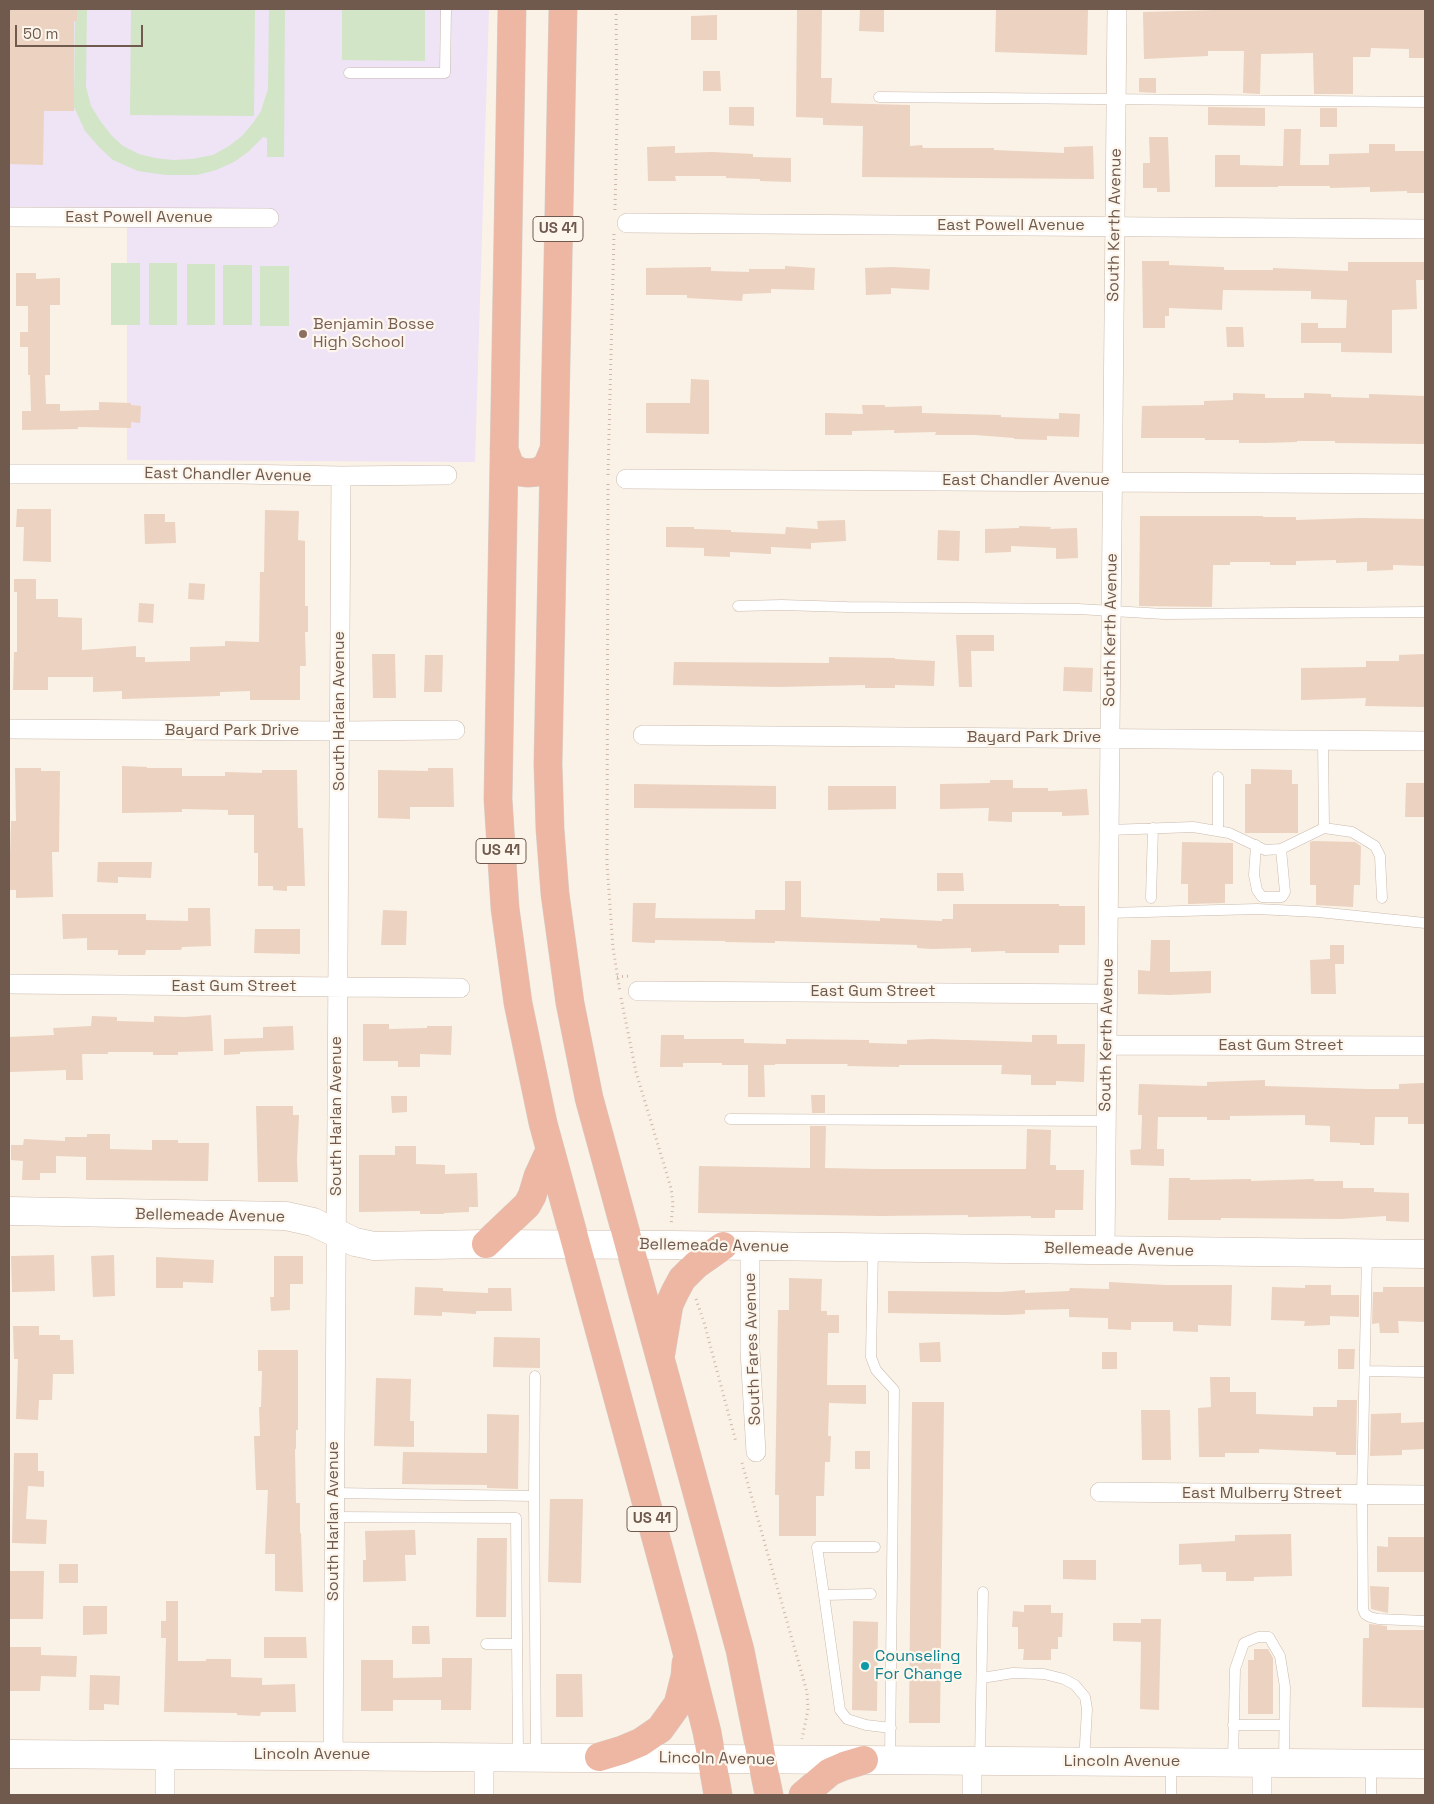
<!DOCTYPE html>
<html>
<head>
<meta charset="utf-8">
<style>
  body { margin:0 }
  #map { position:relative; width:1434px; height:1804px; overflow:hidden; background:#faf2e6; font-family:"Space Grotesk",sans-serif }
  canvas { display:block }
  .frame { position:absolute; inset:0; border:10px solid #705a4e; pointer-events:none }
  .scale { position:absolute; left:15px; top:25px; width:128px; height:22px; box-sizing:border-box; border:2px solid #705a4e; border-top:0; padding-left:6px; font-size:15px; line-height:18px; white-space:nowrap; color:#705a4e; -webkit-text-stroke:4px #fdf6ec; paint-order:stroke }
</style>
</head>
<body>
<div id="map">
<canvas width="1434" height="1804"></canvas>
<div class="frame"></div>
<div class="scale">50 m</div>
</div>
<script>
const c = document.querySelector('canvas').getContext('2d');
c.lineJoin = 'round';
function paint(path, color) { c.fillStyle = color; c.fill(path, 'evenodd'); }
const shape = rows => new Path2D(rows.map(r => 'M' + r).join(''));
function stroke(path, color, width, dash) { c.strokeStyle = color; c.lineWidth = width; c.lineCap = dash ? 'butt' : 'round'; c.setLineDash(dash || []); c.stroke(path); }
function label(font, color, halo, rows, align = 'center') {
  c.font = font + ' "Space Grotesk",sans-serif'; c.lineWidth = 4.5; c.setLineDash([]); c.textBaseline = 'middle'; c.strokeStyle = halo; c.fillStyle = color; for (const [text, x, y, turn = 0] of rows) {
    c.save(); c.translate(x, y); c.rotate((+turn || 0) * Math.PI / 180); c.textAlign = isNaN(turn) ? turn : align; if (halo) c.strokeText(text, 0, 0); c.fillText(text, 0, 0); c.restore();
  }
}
paint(shape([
  [9,9,489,9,475,462,127,460,127,209,9,208]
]), '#efe3f6');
paint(shape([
  [75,9,87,9,86,87,91,106,101,122,112,136,123,146,139,154,155,158,173,160,192,159,213,155,229,146,242,136,253,123,261,111,268,89,269,9,285,9,284,157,267,157,267,138,263,137,248,152,234,162,216,170,197,175,166,175,138,171,113,160,100,148,85,131,74,107],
  [131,9,255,9,254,116,130,115],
  [342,9,425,9,425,61,342,60],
  [111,263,140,263,140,325,111,325],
  [149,263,177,263,177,325,149,325],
  [187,264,215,264,215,325,187,325],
  [223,265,252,265,252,325,223,325],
  [260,266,289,266,289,326,260,326]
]), '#d2e5c6');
paint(shape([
  [9,9,77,9,77,21,74,21,74,111,44,111,43,165,9,164],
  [797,9,822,9,821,78,832,78,831,103,910,105,910,146,922,145,923,148,994,148,994,150,1064,153,1064,147,1093,146,1094,179,862,177,863,126,823,125,823,118,796,117],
  [860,9,884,9,884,32,859,31],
  [996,9,1088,9,1087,55,995,52],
  [1215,9,1425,9,1425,58,1409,58,1409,49,1371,48,1370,57,1353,57,1353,94,1314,94,1313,53,1261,54,1260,94,1243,93,1244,51,1208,51,1208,56,1144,59,1143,12,1215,10],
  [717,15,717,40,691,40,691,16],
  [703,71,720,71,721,91,703,91],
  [1139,78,1156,78,1156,93,1139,92],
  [729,107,754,107,754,126,729,125],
  [1208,107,1265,108,1265,126,1208,125],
  [1320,108,1337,108,1337,127,1320,127],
  [1284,129,1301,129,1300,165,1329,165,1329,154,1369,153,1369,144,1395,144,1395,151,1425,151,1425,193,1407,193,1407,191,1370,192,1370,187,1330,188,1330,186,1278,186,1278,187,1215,187,1215,155,1240,155,1240,165,1283,166],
  [1149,137,1168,137,1170,192,1157,192,1157,188,1143,188,1143,163,1150,163],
  [675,146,675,153,712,152,753,154,753,157,791,158,791,182,760,181,760,179,726,178,726,176,675,176,676,181,648,181,647,147],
  [1142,261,1169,261,1169,265,1224,267,1224,270,1273,270,1273,268,1348,271,1348,262,1425,262,1425,280,1416,280,1417,309,1392,310,1392,353,1341,352,1341,343,1301,343,1301,323,1318,323,1318,328,1346,328,1347,300,1311,299,1311,291,1223,290,1222,310,1169,308,1169,316,1165,316,1165,328,1143,328],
  [785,266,815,268,814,290,771,289,771,293,743,294,742,301,687,298,687,295,646,295,646,268,711,267,711,271,749,272,749,269,785,269],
  [892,267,930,269,929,290,891,288,891,294,866,295,865,268],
  [16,273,36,273,36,279,60,278,60,305,50,305,50,375,45,375,46,404,60,404,60,411,99,410,99,402,131,403,131,405,141,406,140,423,131,422,131,428,78,427,78,429,22,430,22,411,31,411,30,375,28,375,28,347,20,347,20,332,28,332,28,306,16,306],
  [1226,327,1243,327,1244,347,1227,347],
  [691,379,709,380,709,434,646,433,646,403,690,403],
  [1233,393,1265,394,1265,398,1304,398,1304,393,1331,394,1331,397,1369,398,1369,394,1425,396,1425,444,1335,443,1335,441,1297,441,1297,442,1265,443,1239,443,1239,440,1205,440,1205,438,1141,438,1142,406,1204,405,1204,401,1233,400],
  [862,405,885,405,885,407,922,406,922,413,1001,415,1001,417,1059,419,1059,413,1080,414,1079,437,1047,436,1047,440,1014,439,1014,438,975,435,935,435,936,432,894,433,894,430,852,431,852,435,825,435,825,413,863,414],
  [17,509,51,509,51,562,23,561,24,527,16,527],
  [265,510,299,511,298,540,305,541,305,606,308,606,308,632,305,632,306,666,300,666,300,700,250,700,250,691,220,692,220,696,122,699,122,691,93,692,93,677,48,677,48,690,13,690,14,652,17,652,17,592,14,592,14,579,36,579,36,599,58,599,58,617,82,618,82,650,136,646,136,657,145,657,145,662,190,661,190,647,225,646,225,641,259,642,260,572,264,572],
  [144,514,165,514,165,522,175,522,176,543,145,544],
  [1140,516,1263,516,1263,517,1296,517,1296,520,1361,518,1425,519,1425,566,1393,565,1393,570,1367,571,1367,562,1336,563,1336,560,1296,561,1296,565,1270,565,1270,562,1230,562,1230,565,1213,565,1212,607,1139,606],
  [845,520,846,541,811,543,811,549,771,547,771,554,730,552,730,557,704,556,704,548,666,547,666,527,694,527,694,529,731,530,731,532,785,534,786,527,818,529,817,521],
  [1019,526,1051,527,1050,529,1077,528,1078,558,1056,559,1056,548,1011,546,1011,552,985,553,985,529,1019,528],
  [938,530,960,531,959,561,937,560],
  [189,583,205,584,204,600,188,599],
  [139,603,154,604,153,623,138,622],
  [956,635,994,635,994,651,971,651,972,687,959,687],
  [372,654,395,654,396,698,373,698],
  [1425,654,1425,707,1365,706,1366,698,1301,700,1301,668,1366,667,1366,661,1399,661,1399,655],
  [425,655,443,655,442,692,424,692],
  [829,657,895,658,895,659,935,661,934,686,895,685,895,688,865,688,865,685,778,687,673,685,674,662,829,663],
  [1064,667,1093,668,1092,692,1063,691],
  [122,766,147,767,147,768,182,768,182,776,225,776,225,772,262,773,262,770,297,770,298,828,303,828,305,886,287,886,287,891,273,890,273,886,258,886,258,853,254,853,254,815,228,815,228,810,182,809,182,812,122,813],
  [15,768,41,768,41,771,60,771,59,852,52,852,53,897,16,898,16,890,9,890,11,821,16,821],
  [428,768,453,768,454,807,410,807,410,819,378,818,378,770,428,771],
  [1251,769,1292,770,1292,784,1298,784,1298,833,1245,833,1245,784,1251,784],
  [990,780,1013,780,1013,788,1048,788,1048,791,1087,789,1089,815,1062,816,1062,812,1012,812,1012,822,988,821,989,808,940,809,940,784,990,783],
  [1406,783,1425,783,1425,817,1405,817],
  [634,784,776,786,776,809,634,808],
  [828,786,896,786,896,809,828,810],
  [1313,841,1355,842,1361,846,1360,885,1354,885,1353,907,1316,905,1316,885,1310,885,1310,842],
  [1182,842,1233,843,1233,884,1225,884,1225,903,1188,904,1188,884,1181,884],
  [98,862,152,862,151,878,118,877,118,883,97,882],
  [937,873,963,873,964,891,937,891],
  [785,881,801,881,801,917,880,921,880,918,942,921,942,919,953,919,953,904,1059,904,1059,906,1085,906,1085,945,1059,945,1059,953,1005,953,1005,951,971,952,971,948,932,949,917,948,917,945,808,942,775,941,775,943,725,942,725,941,655,940,655,943,632,942,633,903,656,903,655,918,755,919,755,910,785,910],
  [188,908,210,908,211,946,182,947,181,950,146,950,145,955,118,955,118,950,87,950,87,938,63,939,62,914,146,914,146,920,188,921],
  [383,910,407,911,406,945,381,945],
  [255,929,300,929,300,954,254,953],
  [1151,940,1170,940,1170,972,1211,971,1211,993,1169,995,1138,994,1138,970,1150,971],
  [1330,945,1344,945,1344,964,1335,964,1336,994,1311,994,1310,960,1330,959],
  [211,1015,213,1051,178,1052,178,1055,153,1055,153,1052,108,1052,108,1054,82,1054,83,1080,66,1080,66,1070,10,1072,9,1037,54,1035,53,1028,91,1026,92,1016,117,1017,117,1021,154,1022,154,1016,185,1017],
  [363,1024,389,1024,389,1029,427,1028,427,1026,452,1026,451,1055,420,1054,420,1067,398,1067,398,1061,363,1061],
  [293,1026,294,1050,240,1052,240,1054,224,1055,224,1039,263,1038,263,1027],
  [661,1035,684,1035,684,1039,744,1039,744,1043,786,1044,786,1039,869,1040,869,1043,907,1044,907,1040,931,1039,1032,1042,1032,1035,1057,1035,1057,1044,1085,1044,1084,1082,1056,1081,1056,1085,1031,1085,1031,1075,1001,1074,1002,1065,899,1065,899,1067,847,1066,848,1064,775,1064,775,1065,764,1065,765,1097,748,1097,748,1065,722,1065,722,1063,683,1063,683,1067,660,1067],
  [1265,1080,1265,1086,1367,1089,1399,1089,1399,1084,1424,1083,1425,1124,1408,1124,1408,1117,1375,1117,1374,1145,1360,1145,1360,1143,1330,1142,1330,1126,1305,1125,1305,1115,1230,1116,1230,1120,1207,1120,1207,1117,1158,1117,1157,1149,1164,1149,1164,1166,1131,1165,1130,1150,1141,1149,1142,1115,1138,1115,1139,1084,1207,1086,1207,1082],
  [811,1095,825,1095,825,1113,812,1113],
  [391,1096,407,1096,407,1112,392,1113],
  [256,1106,293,1106,293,1115,299,1115,297,1160,298,1182,258,1182],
  [810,1126,826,1126,825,1168,875,1169,1026,1169,1027,1129,1051,1130,1050,1165,1056,1165,1056,1170,1084,1170,1083,1210,1055,1210,1055,1218,1031,1218,1031,1216,968,1217,968,1215,880,1216,698,1213,699,1166,810,1168],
  [87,1134,110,1134,110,1149,152,1150,152,1140,178,1140,178,1143,209,1143,208,1181,86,1180,86,1157,56,1156,56,1173,40,1173,40,1180,22,1180,23,1161,11,1160,11,1145,23,1145,24,1139,65,1141,65,1137,87,1137],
  [395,1146,416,1146,416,1164,445,1165,445,1174,477,1173,478,1207,469,1207,469,1212,444,1213,444,1214,420,1214,420,1211,359,1212,359,1155,395,1155],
  [1169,1178,1190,1178,1190,1180,1251,1179,1251,1181,1314,1179,1314,1181,1343,1181,1343,1188,1374,1188,1374,1192,1409,1193,1409,1222,1386,1221,1386,1216,1342,1219,1221,1218,1221,1220,1168,1220],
  [54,1255,55,1291,12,1292,11,1256],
  [114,1255,115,1296,93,1297,91,1256],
  [274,1256,303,1256,303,1284,290,1284,290,1310,271,1311,270,1297,274,1297],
  [156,1257,214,1260,213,1283,183,1282,183,1288,156,1288],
  [789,1278,822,1279,821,1311,827,1311,827,1315,839,1315,839,1333,828,1333,827,1385,866,1385,866,1404,829,1403,828,1436,831,1436,830,1462,825,1462,824,1496,816,1496,816,1536,779,1536,779,1495,775,1495,778,1310,789,1310],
  [1109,1282,1166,1285,1232,1285,1231,1326,1198,1325,1198,1332,1173,1331,1173,1322,1131,1322,1131,1330,1108,1329,1108,1318,1069,1317,1069,1309,1025,1310,1025,1314,1006,1315,888,1313,888,1291,1001,1292,1025,1290,1025,1293,1069,1291,1070,1288,1109,1289],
  [1305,1285,1331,1285,1331,1295,1359,1295,1359,1317,1330,1316,1330,1325,1304,1326,1305,1321,1271,1320,1272,1287,1305,1288],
  [415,1287,443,1288,443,1291,488,1293,488,1288,511,1288,512,1311,476,1311,476,1314,442,1312,442,1316,414,1315],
  [1383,1287,1425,1287,1425,1322,1398,1321,1399,1333,1380,1333,1379,1323,1372,1324,1373,1292,1383,1292],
  [13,1326,39,1326,39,1335,60,1335,60,1340,73,1340,74,1374,53,1374,52,1400,39,1400,38,1420,16,1419,18,1359,14,1359],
  [494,1337,540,1338,540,1368,493,1367],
  [940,1342,941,1362,920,1362,919,1343],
  [1338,1349,1355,1349,1354,1369,1338,1369],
  [258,1350,298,1350,298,1430,296,1430,296,1449,295,1449,296,1503,300,1503,300,1533,301,1533,303,1592,275,1591,275,1554,265,1554,268,1490,256,1490,254,1436,260,1436,259,1407,261,1407,262,1371,258,1371],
  [1102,1352,1117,1352,1117,1369,1102,1369],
  [1210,1377,1230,1377,1230,1392,1256,1392,1256,1414,1313,1416,1313,1407,1337,1407,1337,1400,1357,1400,1356,1455,1336,1455,1336,1452,1259,1449,1259,1453,1225,1453,1225,1457,1199,1457,1198,1408,1211,1407],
  [376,1378,411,1379,410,1421,414,1421,414,1447,374,1446],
  [912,1402,944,1402,940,1723,909,1723],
  [1141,1410,1170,1410,1171,1460,1142,1460],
  [1401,1413,1401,1423,1425,1422,1425,1449,1402,1450,1402,1455,1370,1456,1371,1414],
  [487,1414,519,1415,518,1489,487,1488,487,1485,402,1484,403,1452,487,1453],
  [855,1451,870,1451,870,1469,855,1469],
  [14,1453,38,1453,38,1471,44,1471,44,1487,28,1486,26,1519,47,1520,46,1544,12,1543],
  [550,1499,583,1499,581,1583,548,1582],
  [415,1530,416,1555,405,1555,406,1581,363,1582,363,1560,366,1560,365,1531],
  [1291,1534,1292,1576,1254,1577,1254,1581,1226,1581,1226,1572,1202,1572,1201,1564,1179,1565,1179,1544,1235,1541,1235,1535],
  [1388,1537,1425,1537,1425,1572,1377,1572,1377,1546,1388,1547],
  [477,1538,507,1538,506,1617,476,1617],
  [1063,1560,1096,1560,1096,1580,1063,1579],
  [59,1564,78,1564,78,1583,59,1583],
  [9,1571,44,1571,43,1619,9,1619],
  [1370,1586,1389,1587,1388,1613,1371,1609],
  [166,1601,178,1601,178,1661,206,1661,206,1659,231,1659,231,1677,262,1678,262,1685,295,1684,296,1712,261,1712,260,1716,237,1715,237,1713,164,1712,166,1638,161,1638,161,1621,166,1621],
  [1024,1605,1051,1605,1051,1613,1063,1613,1062,1637,1058,1637,1058,1649,1051,1649,1051,1660,1023,1660,1024,1649,1018,1649,1018,1627,1012,1627,1013,1611,1024,1612],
  [83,1606,107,1606,107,1634,83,1635],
  [1141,1619,1161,1619,1159,1710,1140,1709,1141,1642,1113,1641,1113,1623,1141,1623],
  [853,1621,878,1622,877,1711,852,1710],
  [1369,1624,1387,1626,1387,1630,1425,1630,1425,1708,1362,1707,1363,1638,1369,1638],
  [412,1626,429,1626,430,1644,412,1644],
  [264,1637,306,1637,307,1658,264,1658],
  [9,1647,41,1647,41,1655,77,1656,76,1677,41,1676,40,1691,9,1691],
  [1254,1649,1268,1649,1273,1658,1273,1714,1248,1714,1248,1660,1254,1660],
  [442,1658,472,1658,471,1710,441,1710,441,1700,393,1700,393,1711,361,1711,361,1660,393,1660,393,1678,442,1677],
  [556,1674,582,1674,583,1717,556,1717],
  [90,1675,120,1676,119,1705,104,1704,104,1710,89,1710]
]), '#ecd2c0');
const lane = shape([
  [349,73,445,73,446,9],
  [879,97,1425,102],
  [738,606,782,605,847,607,1078,609,1164,614,1425,612],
  [1323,740,1324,828],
  [1109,830,1193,827,1229,833,1265,850,1281,849,1324,828,1352,832,1375,846,1380,856,1382,898],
  [1218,831,1218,777],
  [1256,845,1254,875,1257,890,1262,897,1282,897,1285,892,1281,849],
  [1151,898,1153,828],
  [1108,913,1257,909,1318,912,1425,923],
  [730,1119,1106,1121],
  [873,1249,871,1357,876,1370,894,1390,890,1759],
  [1367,1254,1362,1494,1363,1609,1365,1614,1370,1617,1378,1619,1425,1621],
  [1365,1371,1425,1372],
  [334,1493,534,1496,536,1756],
  [534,1496,535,1376],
  [334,1517,516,1518,518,1756],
  [871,1594,824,1595,840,1710,847,1719,866,1725,891,1728],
  [824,1595,817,1547,875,1547],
  [486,1644,517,1644],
  [982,1678,1013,1673,1044,1674,1064,1679,1075,1685,1085,1697,1087,1709,1084,1762],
  [1233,1725,1284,1725],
  [980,1760,983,1592],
  [1233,1762,1235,1669,1244,1643,1258,1637,1269,1637,1280,1656,1285,1687,1284,1762],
  [1171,1764,1171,1795],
  [1371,1765,1371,1795]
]);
const street = shape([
  [9,217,269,218],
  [627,223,1425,229],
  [9,474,239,474,341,476,447,475],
  [626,479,1425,484],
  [9,729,340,731,455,730],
  [643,735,1425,741],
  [9,984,460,988],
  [638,991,1107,994],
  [1107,1045,1425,1046],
  [750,1246,750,1351,756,1452],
  [1105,1250,1117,9],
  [1100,1492,1425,1495],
  [333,1755,341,476],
  [165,1795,165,1755],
  [484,1795,484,1756],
  [972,1795,972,1761],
  [1262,1795,1262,1763]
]);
const secondary = shape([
  [9,1211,286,1216,313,1222,355,1242,374,1246,486,1244,671,1245,1425,1254],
  [9,1754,1425,1764]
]);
const highway = shape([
  [512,9,498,799,505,908,518,1003,543,1123,684,1641,707,1732,718,1795],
  [563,9,548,764,550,829,555,894,570,1003,589,1098,740,1650,769,1795],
  [504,449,510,466,520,472,528,473,538,472,547,466,554,449],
  [486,1244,527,1205,532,1196,538,1176,550,1150],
  [661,1353,669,1305,675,1292,682,1279,696,1265,723,1246],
  [599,1757,622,1750,641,1742,660,1729,678,1704,685,1676,686,1663],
  [803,1795,830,1772,844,1766,864,1760]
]);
stroke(lane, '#cabaad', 11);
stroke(street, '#cabaad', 20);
stroke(secondary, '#cebcae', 29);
stroke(highway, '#d7d1cd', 29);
stroke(shape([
  [615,210,617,116,616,9],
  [608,475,614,234],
  [608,484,607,864,613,948,620,992],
  [617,977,629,976],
  [621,998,636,1072,671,1188,673,1204,671,1225],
  [696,1299,704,1322,736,1442],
  [742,1463,807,1692,808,1710,802,1739]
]), '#d0b6a4', 3, [1, 4]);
stroke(lane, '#fff', 10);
stroke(street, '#fff', 19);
stroke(secondary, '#fff', 28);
stroke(highway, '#edb7a3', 28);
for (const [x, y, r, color] of [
  [303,334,5,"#8d6e63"],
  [865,1666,5,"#0f9aa8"]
]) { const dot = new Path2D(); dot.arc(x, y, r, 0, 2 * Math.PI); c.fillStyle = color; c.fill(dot); stroke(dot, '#fdf6ec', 2); }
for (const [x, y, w] of [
  [558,229,50],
  [501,851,50],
  [652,1519,50]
]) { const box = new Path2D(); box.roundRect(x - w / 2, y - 12.5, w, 25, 4); c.fillStyle = '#fdf6ec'; c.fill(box); stroke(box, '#705a4e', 1); }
label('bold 15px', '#705a4e', null, [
  ["US 41",558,229],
  ["US 41",501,851],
  ["US 41",652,1519]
]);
label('16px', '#705a4e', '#fdf6ec', [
  ["East Powell Avenue",139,218],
  ["South Kerth Avenue",1115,225,-89],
  ["East Powell Avenue",1011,226],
  ["East Chandler Avenue",228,475,1],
  ["East Chandler Avenue",1026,481],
  ["South Kerth Avenue",1111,630,-89],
  ["South Harlan Avenue",340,711,-90],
  ["Bayard Park Drive",232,731],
  ["Bayard Park Drive",1034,738],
  ["East Gum Street",234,987],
  ["East Gum Street",873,992],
  ["South Kerth Avenue",1107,1035,-89],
  ["East Gum Street",1281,1046],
  ["South Harlan Avenue",337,1116,-90],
  ["Bellemeade Avenue",210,1216,1],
  ["Bellemeade Avenue",714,1246,1],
  ["Bellemeade Avenue",1119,1250,1],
  ["South Fares Avenue",753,1349,-92],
  ["East Mulberry Street",1262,1494],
  ["South Harlan Avenue",334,1521,-90],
  ["Lincoln Avenue",312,1755],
  ["Lincoln Avenue",717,1759,1],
  ["Lincoln Avenue",1122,1762]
]);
label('16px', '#785e54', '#fdf6ec', [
  ["Benjamin Bosse",313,325],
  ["High School",313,343]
], 'left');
label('16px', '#0d838f', '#fdf6ec', [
  ["Counseling",875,1657],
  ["For Change",875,1675]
], 'left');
</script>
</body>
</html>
